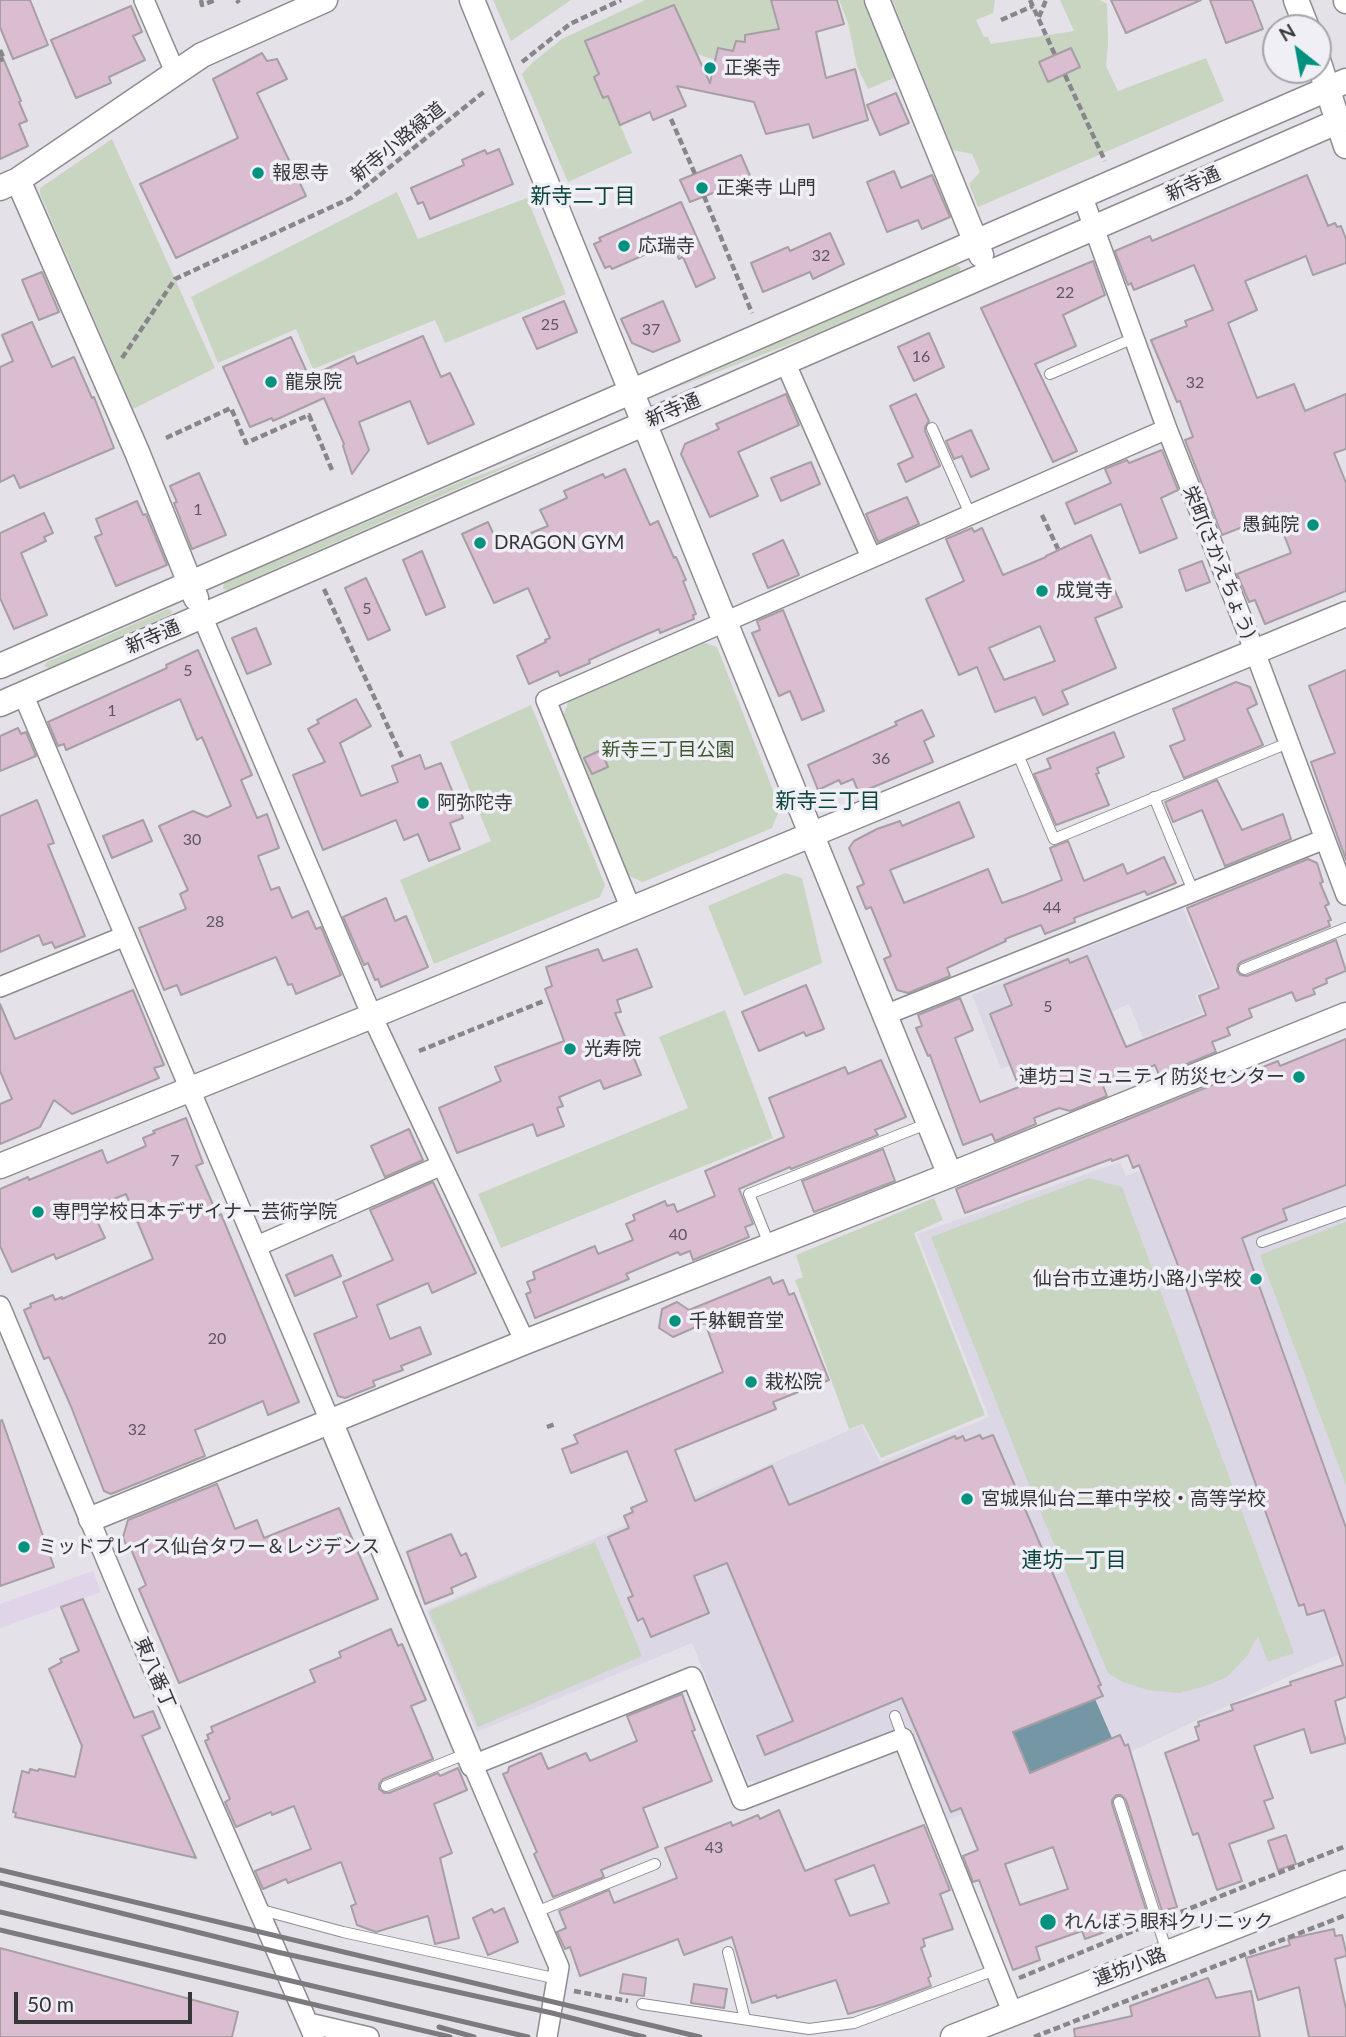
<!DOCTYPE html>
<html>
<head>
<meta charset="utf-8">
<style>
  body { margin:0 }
  #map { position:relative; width:1346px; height:2037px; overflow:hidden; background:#e4e2e8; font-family:Lato,sans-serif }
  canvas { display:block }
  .north { position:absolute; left:1262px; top:14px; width:70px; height:70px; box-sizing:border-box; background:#f1eff6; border:2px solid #a6a5aa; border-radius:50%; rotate:329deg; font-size:19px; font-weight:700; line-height:28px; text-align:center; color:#363538 }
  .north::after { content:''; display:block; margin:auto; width:24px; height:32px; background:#00927f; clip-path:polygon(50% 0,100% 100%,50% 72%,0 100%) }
  .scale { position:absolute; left:14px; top:1992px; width:178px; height:32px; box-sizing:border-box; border:4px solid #363538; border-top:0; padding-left:9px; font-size:21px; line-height:24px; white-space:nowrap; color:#363538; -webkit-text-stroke:5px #f1eff6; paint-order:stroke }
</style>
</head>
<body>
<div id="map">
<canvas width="1346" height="2037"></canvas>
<div class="north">N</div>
<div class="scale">50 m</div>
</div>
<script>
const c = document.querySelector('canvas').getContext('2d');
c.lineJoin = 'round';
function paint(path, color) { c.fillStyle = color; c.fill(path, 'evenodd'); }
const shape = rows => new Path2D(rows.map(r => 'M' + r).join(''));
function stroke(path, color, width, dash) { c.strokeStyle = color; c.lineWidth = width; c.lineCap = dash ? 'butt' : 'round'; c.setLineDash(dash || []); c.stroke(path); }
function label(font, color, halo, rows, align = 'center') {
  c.font = font + ' Lato,"Noto Sans JP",sans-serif'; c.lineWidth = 7; c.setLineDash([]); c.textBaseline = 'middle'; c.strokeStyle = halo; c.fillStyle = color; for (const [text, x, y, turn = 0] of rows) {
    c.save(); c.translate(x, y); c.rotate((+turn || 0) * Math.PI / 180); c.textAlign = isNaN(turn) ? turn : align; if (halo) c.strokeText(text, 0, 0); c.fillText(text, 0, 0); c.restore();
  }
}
paint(shape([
  [93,1571,101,1592,0,1628,0,1604]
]), '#e0d4e8');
paint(shape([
  [1183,908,1215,986,1195,995,1203,1013,1143,1038,1129,1004,1056,1035,1060,1046,1001,1069,972,995],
  [1346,1088,1346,1652,1304,1669,973,1827,967,1813,948,1820,909,1726,760,1784,747,1780,692,1643,477,1732,426,1610,862,1425,880,1462,989,1417,917,1234,1120,1162,1126,1176]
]), '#dcd7e5');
paint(shape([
  [493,0,571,0,511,41],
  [645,0,774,0,771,1,779,29,745,35,745,42,736,41,733,51,718,48,715,60,697,54,674,5,586,40,599,74,594,77,603,98,608,96,632,153,568,182,522,74,533,62,562,39],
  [839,0,863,0,896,77,868,89,857,66,848,23],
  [892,0,995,0,993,13,976,20,984,37,988,37,991,44,1074,31,1060,0,1100,0,1107,4,1108,44,1106,66,1118,91,1206,58,1224,101,978,207,969,184,980,172,972,154,953,150],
  [112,139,215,368,133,409,40,194,40,188],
  [397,192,418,239,527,198,566,294,445,343,435,320,313,369,296,329,218,363,191,297],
  [956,265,961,268,959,272,808,337,673,389],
  [598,427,227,590,223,589,224,583,458,483,502,467],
  [168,609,172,611,171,614,49,668,44,666,47,662],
  [699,641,717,647,780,808,772,828,643,882,629,876,563,716,569,701],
  [531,705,605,885,600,897,434,964,400,880,491,841,450,742],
  [785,873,802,878,822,963,744,996,708,906],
  [725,1010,773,1138,501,1248,478,1194,688,1108,659,1037],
  [1089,1178,1122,1187,1294,1653,1268,1662,1258,1636,1247,1656,1227,1677,1203,1687,1179,1693,1148,1690,1123,1682,1108,1673,1028,1482,931,1237],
  [934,1198,943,1220,914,1233,985,1415,881,1458,863,1424,849,1429,795,1280,803,1277,796,1255],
  [1346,1222,1346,1485,1260,1255],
  [595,1542,642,1656,478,1727,429,1611]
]), '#c7d5c1');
paint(shape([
  [1095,1699,1112,1738,1030,1773,1013,1732]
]), '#7597a5');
const building = shape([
  [0,0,30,0,48,45,13,59,0,27,0,0],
  [771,0,837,0,844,24,816,32,826,78,855,69,868,120,813,138,809,124,766,134,754,102,677,86,686,106,653,120,650,112,620,125,608,96,603,98,594,77,599,74,585,41,674,5,710,83,718,48,733,51,736,41,745,42,745,35,779,29,771,0],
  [1111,0,1201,0,1126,33,1111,0],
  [1210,0,1252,0,1263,29,1226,43,1210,0],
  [131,6,142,32,133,36,145,60,109,77,111,83,76,98,51,40,131,6],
  [1071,48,1080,67,1048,82,1039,62,1071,48],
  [0,51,21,101,19,102,27,121,19,124,28,146,0,159,0,51],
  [262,53,267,61,277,59,287,79,257,93,306,196,176,258,140,184,238,138,213,79,262,53],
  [896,93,909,123,880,135,867,105,896,93],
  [499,149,513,184,430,219,423,202,418,204,411,188,464,165,462,160,485,150,487,154,499,149],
  [741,155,751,178,690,202,680,180,741,155],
  [894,171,901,188,932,175,950,217,922,229,918,220,887,232,867,182,894,171],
  [1307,175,1328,226,1335,223,1337,227,1341,226,1346,239,1346,263,1313,275,1306,256,1245,281,1257,310,1228,323,1257,398,1294,384,1305,411,1346,394,1346,449,1334,453,1346,483,1346,591,1265,624,1255,600,1249,602,1237,574,1291,553,1276,514,1222,535,1185,440,1193,437,1180,401,1177,402,1151,340,1187,326,1185,321,1213,310,1194,265,1134,290,1131,283,1128,285,1115,251,1150,236,1152,241,1307,175],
  [681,202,715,278,696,287,683,257,679,259,674,248,662,253,660,248,612,269,610,266,605,268,594,244,601,241,599,238,681,202],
  [830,233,844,264,813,279,810,272,763,292,751,263,788,247,790,251,830,233],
  [1093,261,1105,295,1063,315,1076,346,1035,364,1077,451,1053,462,981,308,1093,261],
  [42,272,59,312,39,320,22,280,42,272],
  [564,301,577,332,537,349,523,318,564,301],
  [663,301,680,341,653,352,632,343,621,319,663,301],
  [32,322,52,367,74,357,92,398,94,397,114,448,20,488,14,475,0,482,0,367,13,361,2,335,32,322],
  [929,333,944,367,914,381,898,347,929,333],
  [423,336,441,377,450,373,474,424,428,444,410,401,359,422,369,450,352,474,343,446,344,444,324,398,273,421,272,418,250,427,223,367,291,337,309,377,354,356,357,364,423,336],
  [786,394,799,425,738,452,758,496,710,517,681,454,685,444,719,429,716,424,786,394],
  [916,394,929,421,925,427,925,431,940,466,906,482,898,464,913,457,890,406,916,394],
  [971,430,989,469,971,477,962,456,954,459,946,441,971,430],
  [1162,450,1178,490,1161,498,1177,538,1140,553,1121,504,1075,524,1066,503,1111,483,1105,469,1127,460,1129,463,1162,450],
  [811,462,820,484,781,501,771,478,811,462],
  [625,469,650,525,658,521,674,558,676,557,686,580,683,581,696,614,693,615,694,619,660,633,659,629,622,645,589,660,590,663,560,676,558,671,529,684,517,656,546,642,545,640,550,638,528,588,494,603,462,534,488,522,499,546,548,526,540,510,567,498,564,491,603,474,605,478,625,469],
  [199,473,226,535,192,549,174,503,177,502,170,486,199,473],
  [907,497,919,524,878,542,866,514,907,497],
  [137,501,143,515,146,514,167,565,116,586,95,537,102,534,96,519,137,501],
  [44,513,53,533,44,537,46,541,21,553,47,615,14,629,0,598,0,533,44,513],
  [972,528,974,532,982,528,1003,575,1046,557,1046,556,1091,535,1122,607,1095,618,1116,668,1062,691,1068,704,1043,715,1035,697,995,712,977,667,959,675,926,599,964,581,946,539,972,528],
  [1040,626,1055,661,1004,680,989,648,1040,626],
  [783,540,799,575,768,588,753,554,783,540],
  [422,551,445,607,426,615,403,560,422,551],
  [1202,561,1210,582,1186,591,1179,570,1202,561],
  [366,578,390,630,368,640,345,588,366,578],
  [783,610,824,711,802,720,790,691,779,696,752,633,760,630,757,621,783,610],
  [256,628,271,664,247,674,232,638,256,628],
  [198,650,252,775,241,780,257,818,267,814,279,848,258,856,271,890,279,887,292,918,308,911,316,929,321,927,341,975,296,994,292,984,288,985,276,957,181,995,177,985,164,990,139,928,186,909,180,894,188,890,159,826,193,811,207,817,231,806,202,737,197,740,180,699,66,750,64,744,58,746,48,722,167,668,166,665,198,650],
  [1346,670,1346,860,1311,762,1335,753,1309,686,1346,670],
  [1236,682,1250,687,1257,704,1247,709,1263,745,1184,778,1170,746,1185,740,1173,709,1236,682],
  [356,699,371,726,340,743,361,796,398,782,392,766,420,755,425,769,441,763,463,818,450,823,460,849,429,861,418,834,404,840,396,820,323,850,293,775,325,762,308,729,319,723,317,720,356,699],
  [922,710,934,736,924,741,933,762,859,793,853,779,841,784,839,780,818,790,808,765,897,725,895,722,922,710],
  [18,728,21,734,26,732,36,756,0,771,0,736,18,728],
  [1114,732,1124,757,1097,768,1099,773,1096,774,1109,805,1056,825,1034,774,1051,768,1047,759,1114,732],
  [601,750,608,767,592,774,584,758,601,750],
  [1217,780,1242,830,1283,814,1291,839,1225,866,1202,810,1173,822,1165,802,1217,780],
  [37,800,54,843,48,845,85,936,55,948,52,942,43,945,39,935,0,952,0,816,37,800],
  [959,802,974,837,890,870,904,903,988,869,1002,903,1025,895,1062,880,1050,848,1068,841,1084,881,1123,864,1127,874,1164,857,1176,883,1147,895,1145,891,1074,918,1075,922,1045,934,1041,925,1005,939,1006,941,947,968,950,976,908,993,897,990,884,959,891,956,871,907,866,909,857,887,864,884,849,848,854,841,877,829,900,821,902,826,959,802],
  [143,820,152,841,112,858,103,836,143,820],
  [1308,859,1317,863,1323,882,1320,883,1329,904,1325,906,1331,920,1328,921,1330,926,1241,962,1238,965,1237,971,1240,975,1247,976,1336,940,1346,971,1326,979,1327,983,1313,989,1315,994,1296,1001,1292,992,1249,1009,1252,1017,1227,1028,1230,1035,1212,1042,1216,1052,1159,1075,1155,1065,1103,1086,1107,1096,1070,1111,1059,1108,1034,1118,1036,1124,995,1141,992,1134,963,1145,930,1055,928,1056,916,1028,922,1026,918,1015,960,998,973,1030,955,1038,980,1102,1019,1087,990,1014,1012,1005,1004,985,1068,959,1070,963,1087,956,1126,1047,1206,1015,1199,996,1219,988,1187,908,1308,859],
  [386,898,395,921,406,916,428,967,381,987,378,979,375,980,368,963,364,965,343,917,386,898],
  [598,949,603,961,637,949,652,987,617,1000,621,1012,615,1013,641,1075,604,1089,600,1080,559,1097,563,1106,557,1108,564,1126,537,1136,533,1124,457,1153,439,1108,501,1081,495,1067,564,1041,545,989,552,986,546,967,598,949],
  [806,985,824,1029,806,1036,804,1032,759,1051,742,1012,806,985],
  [133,990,164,1065,154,1068,159,1078,72,1114,54,1100,40,1127,0,1144,0,1104,12,1099,0,1071,0,1004,15,1039,133,990],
  [1346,1039,1346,1185,1283,1209,1287,1220,1242,1238,1346,1528,1346,1697,1335,1701,1346,1743,1311,1753,1304,1729,1254,1746,1273,1798,1264,1801,1274,1828,1229,1844,1242,1881,1217,1890,1198,1833,1193,1835,1165,1753,1199,1740,1195,1727,1199,1726,1198,1722,1233,1710,1231,1705,1291,1685,1290,1682,1343,1665,1324,1610,1307,1615,1304,1604,1299,1606,1176,1260,1139,1165,1133,1168,1128,1155,1112,1161,1111,1159,965,1213,956,1189,1227,1079,1228,1081,1278,1061,1280,1066,1346,1039],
  [881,1060,906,1117,875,1130,878,1135,791,1169,790,1167,739,1189,753,1224,745,1227,749,1237,693,1260,690,1251,680,1255,678,1252,626,1274,629,1279,535,1318,526,1294,531,1292,527,1282,535,1279,533,1272,595,1246,598,1254,633,1240,626,1224,635,1220,633,1215,665,1201,667,1206,674,1204,677,1212,715,1196,705,1171,784,1137,769,1098,845,1067,848,1074,881,1060],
  [186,1118,203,1163,196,1166,218,1216,221,1214,299,1402,268,1415,263,1401,195,1430,205,1456,111,1494,104,1491,70,1404,49,1357,44,1359,24,1310,31,1307,30,1304,53,1295,55,1300,62,1297,62,1299,153,1259,126,1194,91,1208,105,1238,56,1259,54,1254,12,1272,0,1246,0,1189,28,1177,29,1180,102,1150,107,1163,146,1146,143,1138,155,1133,153,1131,186,1118],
  [409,1129,423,1160,385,1177,371,1146,409,1129],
  [883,1149,895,1181,814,1212,802,1181,883,1149],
  [433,1182,476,1273,432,1293,428,1283,377,1305,390,1339,420,1327,431,1354,401,1366,403,1370,373,1381,375,1386,345,1398,338,1396,314,1334,357,1317,343,1282,393,1260,370,1210,433,1182],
  [332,1255,341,1276,295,1296,286,1275,332,1255],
  [770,1277,773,1284,783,1280,789,1295,794,1293,829,1380,773,1402,776,1409,675,1450,695,1501,772,1466,789,1505,955,1436,956,1439,963,1436,965,1441,980,1435,982,1439,993,1435,1101,1685,1098,1686,1103,1696,1013,1732,1030,1773,1120,1735,1125,1746,1128,1744,1177,1907,1162,1911,1126,1800,1121,1795,1116,1795,1112,1800,1112,1804,1148,1916,1140,1918,1142,1922,1125,1928,1124,1925,1085,1939,1082,1931,1036,1947,1040,1960,1013,1970,979,1880,973,1882,963,1856,978,1850,961,1808,951,1812,902,1698,765,1755,757,1736,793,1721,727,1563,694,1576,709,1613,651,1637,643,1618,638,1621,628,1598,633,1596,608,1537,629,1528,624,1516,633,1512,631,1508,647,1501,627,1451,571,1473,562,1449,578,1443,574,1435,723,1372,705,1323,673,1337,659,1328,662,1309,677,1302,689,1310,770,1277],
  [1053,1847,1068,1889,1020,1905,1005,1864,1053,1847],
  [2,1420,54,1567,0,1586,0,1421,2,1420],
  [217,1484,235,1529,257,1520,264,1538,339,1508,378,1599,179,1683,139,1589,146,1585,131,1549,128,1550,123,1537,128,1520,217,1484],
  [451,1534,461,1556,466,1553,476,1577,451,1588,453,1593,425,1604,407,1552,451,1534],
  [83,1599,134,1718,153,1711,160,1728,142,1736,196,1858,15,1817,16,1813,13,1812,22,1771,29,1773,30,1769,38,1771,39,1769,75,1777,82,1746,49,1669,62,1662,60,1659,79,1651,61,1607,83,1599],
  [391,1629,398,1646,402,1644,426,1700,411,1706,433,1759,383,1779,379,1784,379,1789,384,1793,389,1793,438,1773,440,1776,458,1768,467,1790,434,1804,452,1853,440,1858,459,1938,435,1944,428,1916,376,1932,357,1925,351,1906,356,1904,341,1862,288,1883,286,1879,263,1889,255,1871,311,1849,294,1806,272,1815,271,1812,236,1827,225,1802,230,1799,205,1741,209,1739,207,1735,213,1732,211,1727,315,1682,310,1670,341,1657,339,1652,391,1629],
  [682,1694,695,1730,692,1731,712,1781,643,1808,658,1847,601,1870,604,1877,553,1897,534,1854,537,1852,503,1774,508,1772,509,1767,541,1753,548,1769,586,1753,590,1761,637,1741,627,1716,682,1694],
  [779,1810,805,1871,924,1825,950,1890,940,1894,953,1929,923,1939,925,1946,921,1948,931,1976,928,1978,931,1986,883,2004,848,2014,836,1980,777,1998,776,1995,752,2003,732,1937,684,1955,678,1939,580,1976,570,1947,565,1949,557,1932,566,1928,559,1911,609,1890,614,1903,677,1878,665,1848,731,1822,732,1826,758,1815,760,1819,779,1810],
  [874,1865,889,1903,850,1916,835,1880,874,1865],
  [1286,1835,1296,1864,1278,1870,1268,1841,1286,1835],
  [504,1908,518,1942,488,1955,473,1918,492,1909,494,1913,504,1908],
  [1334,1929,1335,1936,1342,1935,1346,1952,1346,1956,1335,1959,1346,2009,1346,2037,1309,2037,1299,1987,1258,2000,1246,1958,1290,1945,1288,1939,1334,1929],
  [0,1948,238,2012,232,2037,0,2037,0,1948],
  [623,1974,646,1978,644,1996,620,1993,623,1974],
  [1208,1978,1216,1998,1251,1991,1260,2037,1075,2037,1074,2029,1132,2016,1130,2006,1208,1978],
  [694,1984,727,1989,724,2008,691,2003,694,1984]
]);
paint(building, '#dbbdd1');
stroke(building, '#a69fa3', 2);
const service = shape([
  [1050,374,1134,338],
  [932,428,970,514],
  [1016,750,1054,839,1288,743],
  [1154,797,1193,891],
  [1244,969,1346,928],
  [1262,1242,1346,1212],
  [769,1244,749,1194,929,1123],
  [895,1716,903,1738],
  [386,1786,468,1753],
  [1119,1802,1167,1952],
  [258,1909,343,1932,558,1979],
  [536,1912,655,1864],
  [728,1952,745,2019],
  [642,2004,809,2029,854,2023,995,1970]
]);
const minor = shape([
  [144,0,175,72],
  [1082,195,1167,429,1255,652,1346,895],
  [785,362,871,557],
  [202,616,372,1016,525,1342],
  [23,694,330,1421],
  [631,909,546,700,1167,429],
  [0,987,125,936],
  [885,1015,1325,839],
  [257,1246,442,1165],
  [0,1306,130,1616,314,2037],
  [309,2023,369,2037],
  [547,2037,559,1967,473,1765,692,1677,742,1800,903,1738,1013,2014]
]);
const tertiary = shape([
  [472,0,950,1175],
  [877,0,981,255],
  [1296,0,1307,28],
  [1346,0,1346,1],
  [1318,60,1346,146],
  [18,180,137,452,196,598],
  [0,188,18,180,202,55,325,0],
  [0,666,1346,81],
  [0,704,1346,118],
  [0,1166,372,1016,1346,614],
  [330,1421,473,1765],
  [91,1519,525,1342,950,1175,1346,1015],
  [953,2037,1346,1883]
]);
stroke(service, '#8e8c92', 12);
stroke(minor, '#8e8c92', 22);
stroke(tertiary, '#8e8c92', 27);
stroke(shape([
  [201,0,202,5,215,0],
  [237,0,239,3],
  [1030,0,1055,55],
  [1039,17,1046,0],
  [1001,20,1033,6],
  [0,50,4,59,0,60],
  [522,62,570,24,621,0],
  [1065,75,1105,161],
  [671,119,695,174],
  [704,196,752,313],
  [122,358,175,279,351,198,485,91],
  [166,438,231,408,246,443,309,415,332,470],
  [1042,515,1058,549],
  [324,589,402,757],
  [419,1051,544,1001],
  [547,1427,555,1424],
  [1171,1916,1346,1846],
  [1019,1978,1143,1927],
  [574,1991,628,2001],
  [1034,2037,1346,1915]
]), '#88868b', 4.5, [7, 3.5]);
stroke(service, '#fff', 10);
stroke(minor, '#fff', 19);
stroke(tertiary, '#fff', 24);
stroke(shape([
  [0,1870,700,2037],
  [0,1883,277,1952,552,2013,644,2037],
  [0,1912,528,2037],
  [0,1930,450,2037],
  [439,2027,474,2037]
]), '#7c7a7f', 5);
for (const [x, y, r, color] of [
  [710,68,7,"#00927f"],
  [258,173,7,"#00927f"],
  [702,188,7,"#00927f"],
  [624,246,7,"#00927f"],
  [271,382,7,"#00927f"],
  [1313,525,7,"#00927f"],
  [480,543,7,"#00927f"],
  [1042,591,7,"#00927f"],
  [423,803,7,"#00927f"],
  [570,1049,7,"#00927f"],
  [1299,1077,7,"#00927f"],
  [38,1212,7,"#00927f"],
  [1256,1279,7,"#00927f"],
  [675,1321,7,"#00927f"],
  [751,1382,7,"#00927f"],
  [967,1499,7,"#00927f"],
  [24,1547,7,"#00927f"],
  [1048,1922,9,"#00927f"]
]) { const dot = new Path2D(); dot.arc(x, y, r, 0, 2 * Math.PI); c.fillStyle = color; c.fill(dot); stroke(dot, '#f1eff6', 2.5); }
label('16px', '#5f575e', null, [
  ["32",821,256],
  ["22",1065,293],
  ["25",550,325],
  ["37",651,330],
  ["16",921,357],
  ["32",1195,383],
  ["1",198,510],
  ["5",367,609],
  ["5",188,671],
  ["1",112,711],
  ["36",881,759],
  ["30",192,840],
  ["44",1052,908],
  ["28",215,922],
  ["5",1048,1007],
  ["7",175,1161],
  ["40",678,1235],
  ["20",217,1339],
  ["32",137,1430],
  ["43",714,1848]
]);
label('19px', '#363538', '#f1eff6', [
  ["正楽寺",724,68],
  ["報恩寺",272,173],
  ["正楽寺 山門",716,188],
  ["応瑞寺",638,246],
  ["龍泉院",285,382],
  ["愚鈍院",1299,525,"right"],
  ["DRAGON GYM",494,543],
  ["成覚寺",1056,591],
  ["阿弥陀寺",437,803],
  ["光寿院",584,1049],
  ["連坊コミュニティ防災センター",1285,1077,"right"],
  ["専門学校日本デザイナー芸術学院",52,1212],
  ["仙台市立連坊小路小学校",1242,1279,"right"],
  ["千躰観音堂",689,1321],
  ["栽松院",765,1382],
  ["宮城県仙台二華中学校・高等学校",981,1499],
  ["ミッドプレイス仙台タワー＆レジデンス",38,1547],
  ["れんぼう眼科クリニック",1064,1922]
], 'left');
label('19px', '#363538', '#f1eff6', [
  ["新寺小路緑道",398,142,-39],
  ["新寺通",1193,184,-24],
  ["新寺通",673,410,-23],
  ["栄町(さかえちょう)",1219,562,68],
  ["新寺通",153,637,-23],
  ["東八番丁",155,1673,67],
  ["連坊小路",1130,1967,-21]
]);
label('19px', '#39562d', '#f1eff6', [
  ["新寺三丁目公園",668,750]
]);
label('21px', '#0b463d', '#f1eff6', [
  ["新寺二丁目",583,196],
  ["新寺三丁目",828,801],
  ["連坊一丁目",1074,1560]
]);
</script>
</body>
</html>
